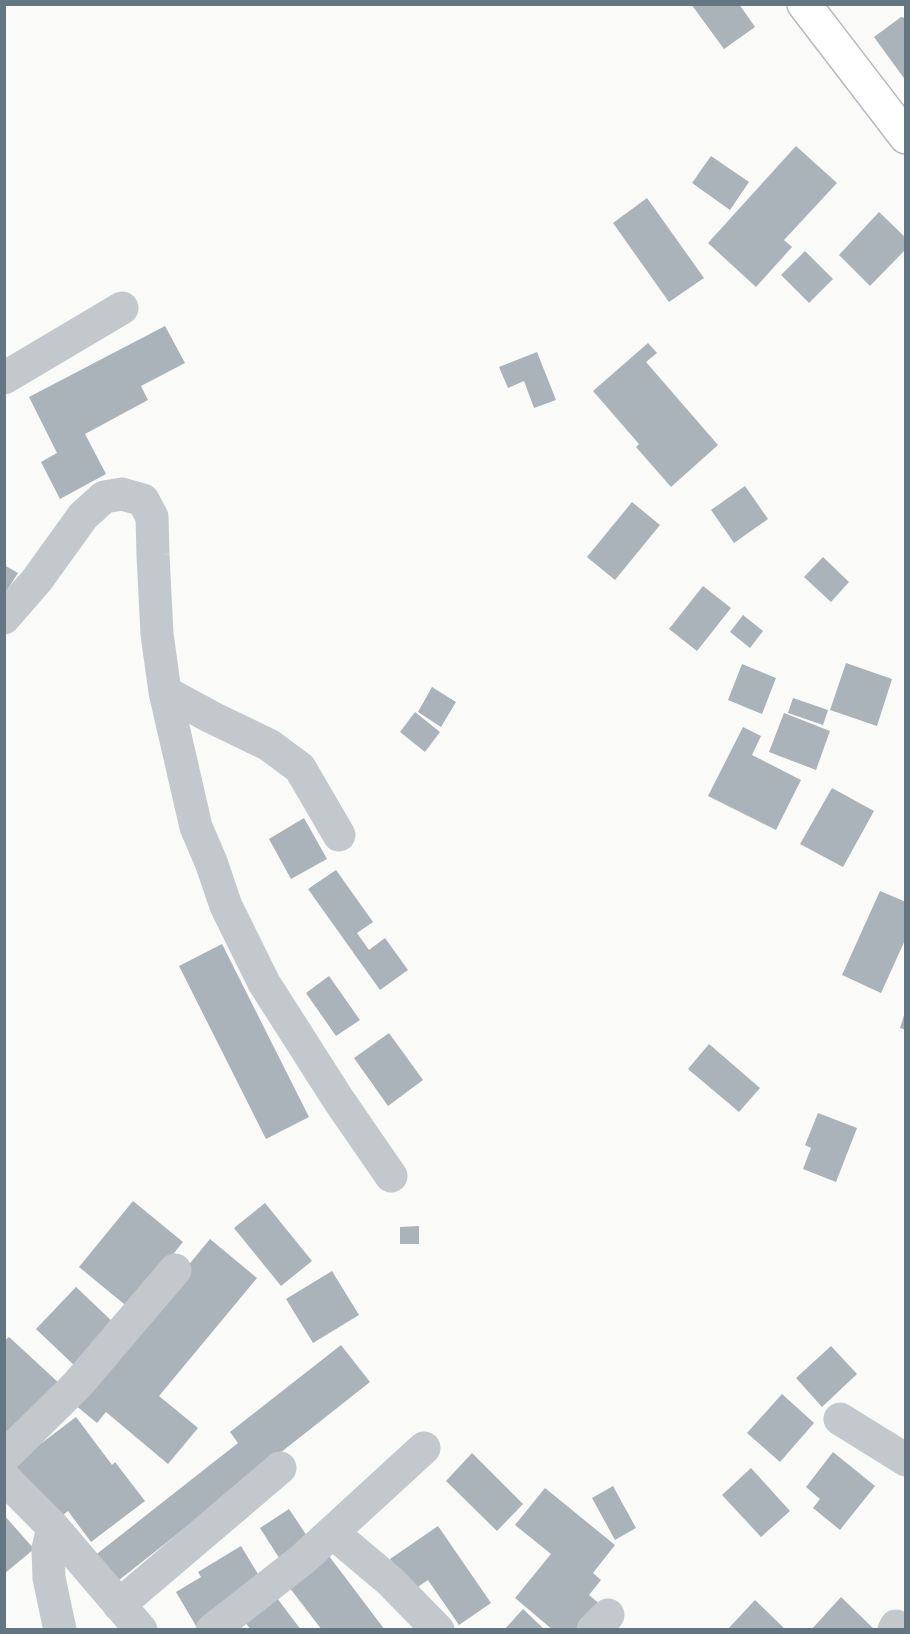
<!DOCTYPE html>
<html>
<head>
<meta charset="utf-8">
<style>
  body { margin:0 }
  #map { position:relative; width:910px; height:1634px; overflow:hidden; background:#fafaf8; font-family:Ubuntu,sans-serif }
  canvas { display:block }
  .frame { position:absolute; inset:0; border:6px solid #657683; pointer-events:none }
</style>
</head>
<body>
<div id="map">
<canvas width="910" height="1634"></canvas>
<div class="frame"></div>
</div>
<script>
const c = document.querySelector('canvas').getContext('2d');
c.lineJoin = 'round';
function paint(path, color) { c.fillStyle = color; c.fill(path, 'evenodd'); }
const shape = rows => new Path2D(rows.map(r => 'M' + r).join(''));
function stroke(path, color, width, dash) { c.strokeStyle = color; c.lineWidth = width; c.lineCap = dash ? 'butt' : 'round'; c.setLineDash(dash || []); c.stroke(path); }
paint(shape([
  [691,4,739,4,755,27,724,49],
  [901,17,906,18,906,81,874,37],
  [796,146,837,183,784,240,792,247,756,287,708,243],
  [711,156,749,182,730,210,692,183],
  [647,198,704,278,669,302,613,223],
  [879,212,906,238,906,249,870,286,839,255],
  [805,251,833,279,809,303,781,275],
  [165,326,185,363,141,386,148,400,85,434,106,474,60,499,41,462,57,453,29,397],
  [648,343,657,353,646,362,718,445,671,487,636,447,639,444,593,391],
  [537,352,556,400,534,408,524,381,508,388,499,367],
  [745,486,768,519,734,543,711,510],
  [632,502,660,525,615,580,587,557],
  [823,557,849,582,831,602,804,577],
  [4,565,18,573,4,595],
  [703,586,731,608,697,651,669,629],
  [743,615,763,631,750,648,730,632],
  [846,663,892,679,877,726,830,710],
  [742,664,776,678,762,714,728,700],
  [432,687,456,702,441,727,418,712],
  [793,698,828,710,823,725,788,713],
  [415,712,440,732,425,752,400,732],
  [784,713,830,731,816,770,769,752],
  [743,727,761,736,752,755,801,780,776,830,708,796],
  [832,788,874,811,843,867,800,844],
  [304,818,327,859,291,879,269,839],
  [336,870,373,922,357,933,369,950,385,938,408,970,380,990,308,889],
  [880,891,906,902,906,938,881,993,842,975],
  [222,944,309,1117,266,1139,179,966],
  [329,976,360,1020,336,1036,306,993],
  [905,1012,906,1012,906,1030,900,1028],
  [389,1033,423,1080,388,1106,354,1058],
  [709,1044,760,1088,739,1112,688,1069],
  [818,1113,857,1128,836,1182,803,1169,811,1148,805,1145],
  [133,1201,183,1242,129,1308,79,1267],
  [265,1203,312,1261,281,1286,234,1228],
  [419,1226,419,1244,400,1244,400,1227],
  [210,1239,257,1278,159,1396,198,1428,168,1464,106,1412,97,1423,74,1404],
  [332,1271,359,1315,313,1343,286,1299],
  [76,1287,116,1325,76,1367,36,1329],
  [9,1337,60,1384,4,1435,4,1341],
  [341,1345,370,1382,114,1584,93,1557,238,1443,230,1432],
  [831,1346,857,1374,822,1407,796,1378],
  [782,1394,814,1423,780,1462,747,1433],
  [76,1417,112,1465,115,1462,145,1501,91,1542,68,1511,57,1520,14,1464],
  [833,1452,875,1486,840,1530,813,1508,820,1499,806,1487],
  [472,1453,523,1504,497,1531,446,1481],
  [751,1468,790,1511,761,1537,722,1495],
  [613,1486,636,1528,615,1540,592,1498],
  [545,1488,615,1545,593,1573,601,1580,589,1595,601,1605,581,1630,553,1630,515,1598,551,1554,515,1525],
  [289,1509,313,1545,283,1564,260,1528],
  [4,1515,34,1549,4,1574],
  [438,1526,491,1603,459,1625,428,1580,412,1591,390,1559],
  [241,1546,264,1584,196,1626,176,1592,201,1577,198,1572],
  [329,1556,385,1630,322,1630,289,1587],
  [274,1594,301,1630,251,1630,242,1618],
  [841,1597,875,1630,811,1630],
  [755,1600,786,1630,727,1630],
  [523,1609,545,1630,504,1630]
]), '#aab3b9');
const major = shape([
  [804,4,906,137]
]);
stroke(major, '#b5babe', 36);
stroke(shape([
  [4,378,122,308],
  [4,618,37,580,83,516,104,497,122,494,143,500,152,517,153,555,157,634,165,692,196,827,211,862,226,906,264,983,338,1099,391,1176],
  [165,692,211,717,269,745,300,768,339,835],
  [840,1419,906,1460],
  [4,1457,77,1385,175,1270],
  [4,1478,53,1527,141,1630],
  [53,1527,48,1549,49,1578,60,1630],
  [333,1533,390,1581,438,1630],
  [119,1605,280,1468],
  [212,1630,303,1559,424,1448],
  [593,1630,608,1615],
  [894,1630,896,1626]
]), '#c3c8cc', 33);
stroke(major, '#fff', 33);
</script>
</body>
</html>
